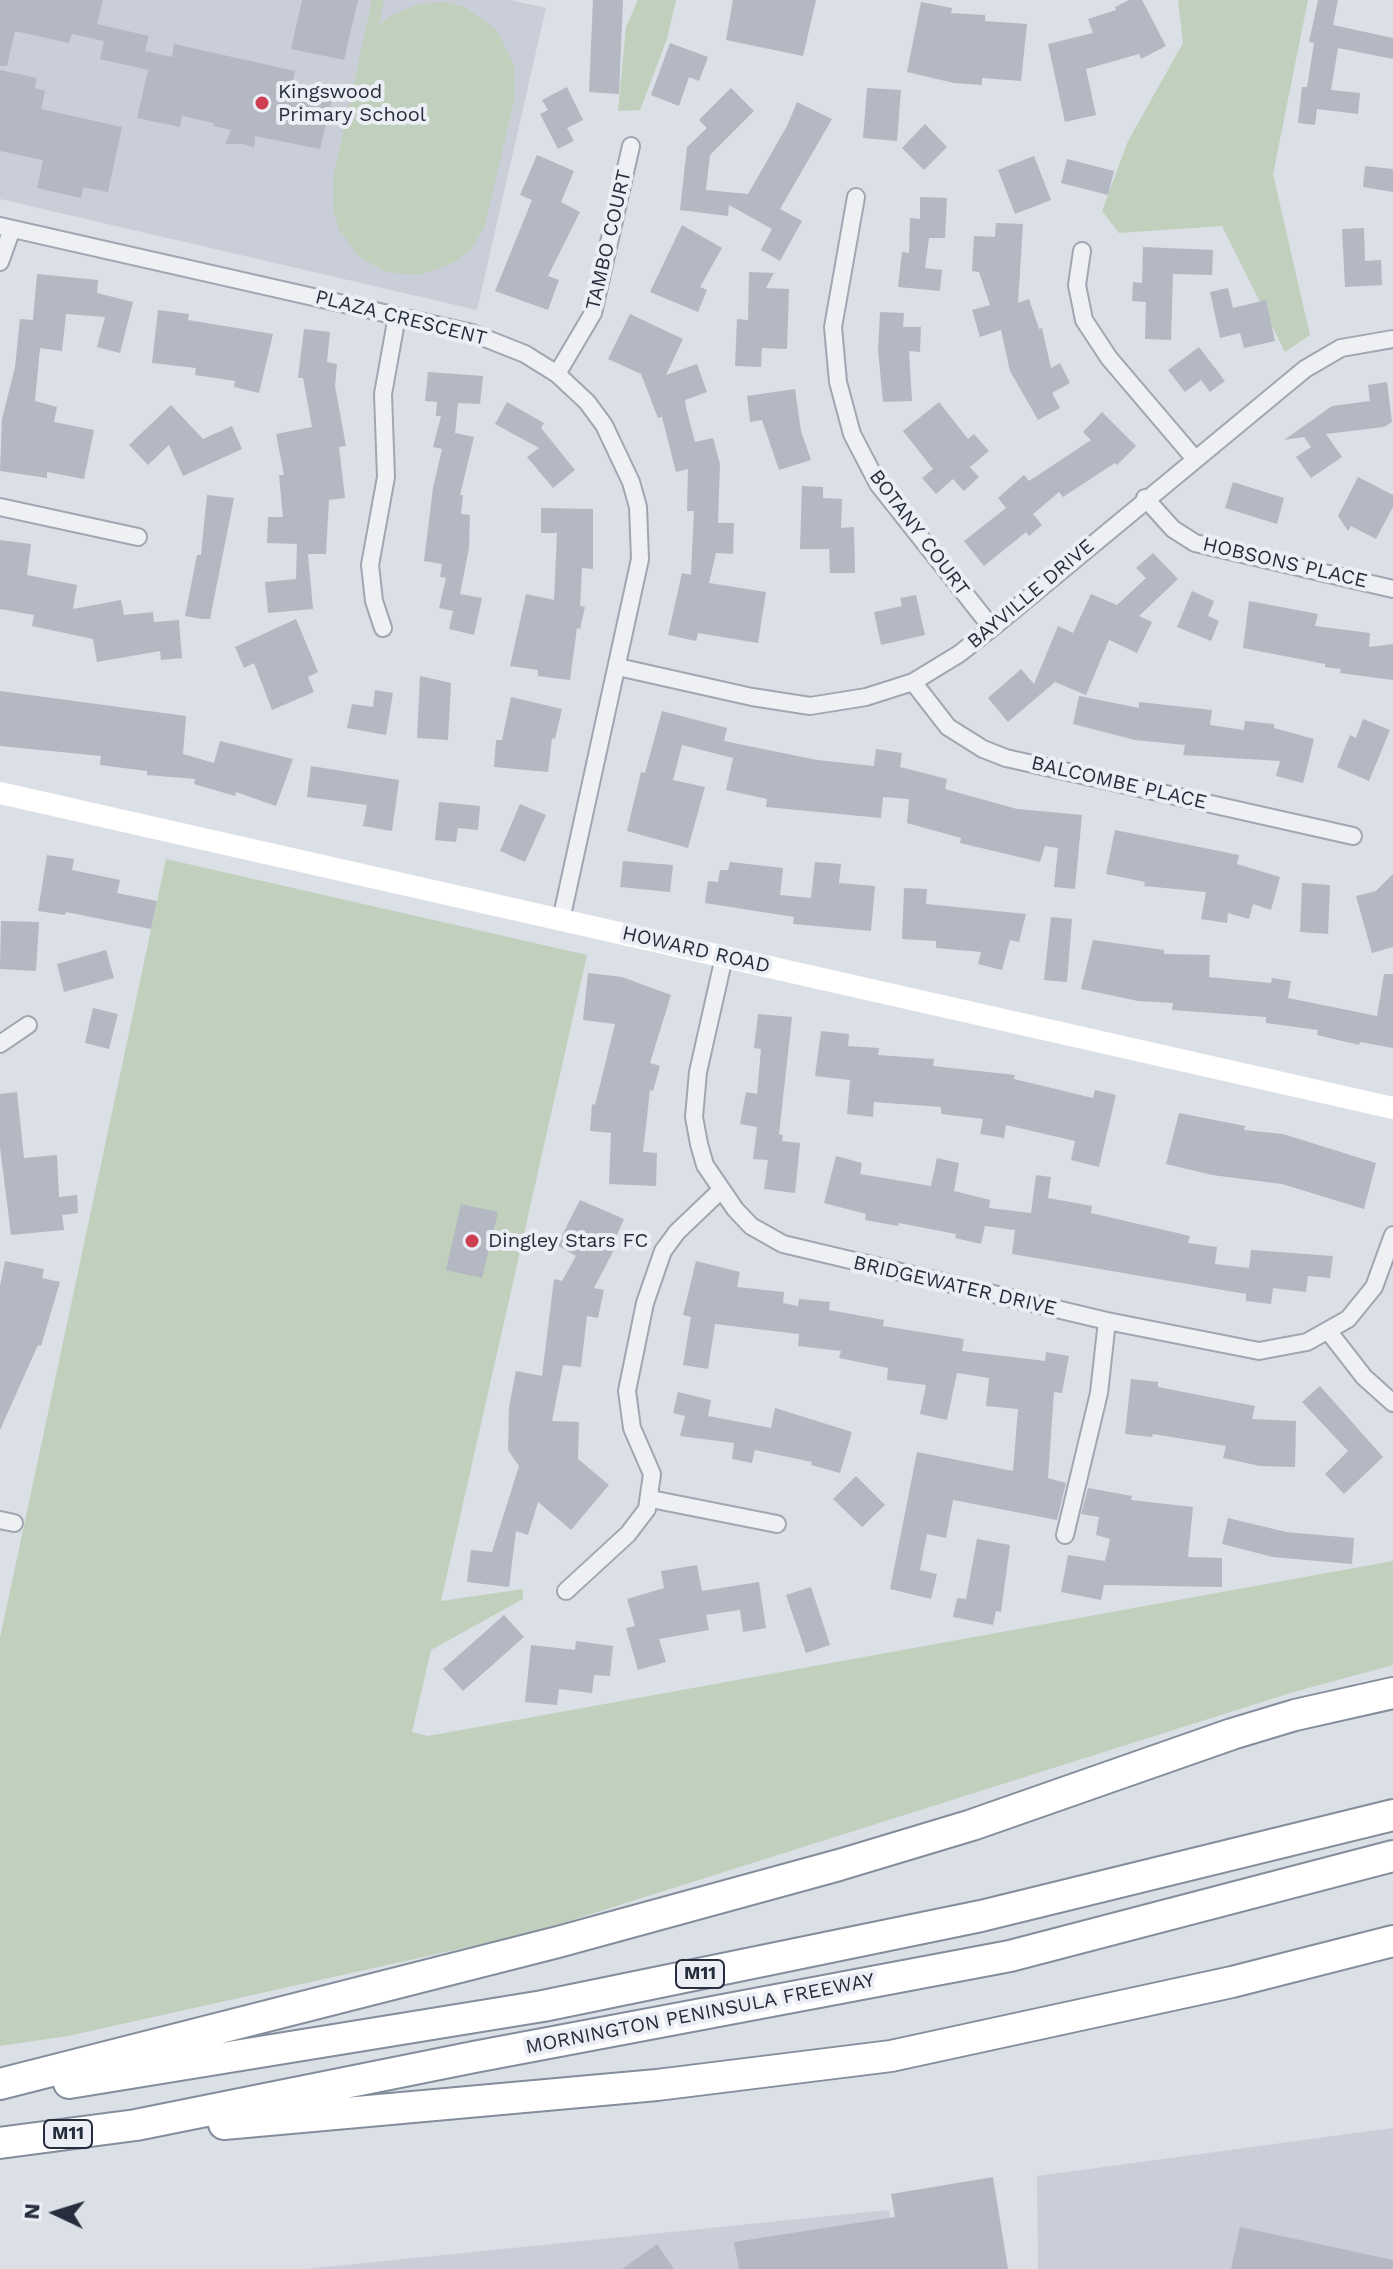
<!DOCTYPE html>
<html>
<head>
<meta charset="utf-8">
<style>
  body { margin:0 }
  #map { position:relative; width:1393px; height:2269px; overflow:hidden; background:#dbdfe6; font-family:"Work Sans",sans-serif }
  canvas { display:block }
  .north { position:absolute; left:16px; top:2173px; width:80px; height:80px; -webkit-text-stroke:6px #ebeef4; paint-order:stroke; rotate:274deg; font-size:22px; font-weight:700; line-height:32px; text-align:center; color:#262d3c }
  .north::after { content:''; display:block; margin:auto; width:28px; height:36px; background:#262d3c; clip-path:polygon(50% 0,100% 100%,50% 72%,0 100%) }
</style>
</head>
<body>
<div id="map">
<canvas width="1393" height="2269"></canvas>
<div class="north">N</div>
</div>
<script>
const c = document.querySelector('canvas').getContext('2d');
c.lineJoin = 'round';
function paint(path, color) { c.fillStyle = color; c.fill(path, 'evenodd'); }
const shape = rows => new Path2D(rows.map(r => 'M' + r).join(''));
function stroke(path, color, width, dash) { c.strokeStyle = color; c.lineWidth = width; c.lineCap = dash ? 'butt' : 'round'; c.setLineDash(dash || []); c.stroke(path); }
function label(font, color, halo, rows, align = 'center') {
  c.font = font + ' "Work Sans",sans-serif'; c.lineWidth = 8; c.setLineDash([]); c.textBaseline = 'middle'; c.strokeStyle = halo; c.fillStyle = color; for (const [text, x, y, turn = 0] of rows) {
    c.save(); c.translate(x, y); c.rotate((+turn || 0) * Math.PI / 180); c.textAlign = isNaN(turn) ? turn : align; if (halo) c.strokeText(text, 0, 0); c.fillText(text, 0, 0); c.restore();
  }
}
paint(shape([
  [0,0,510,0,546,8,477,310,0,199],
  [1393,2128,1393,2269,1038,2269,1037,2176],
  [889,2210,897,2269,305,2269]
]), '#c9ced8');
paint(shape([
  [372,0,384,0,379,25,392,15,419,4,446,2,465,7,497,30,514,65,515,97,484,228,472,248,455,262,420,275,386,272,358,256,339,229,333,208,333,178],
  [638,0,676,0,667,39,640,110,618,111,626,27],
  [1178,0,1308,0,1273,174,1310,335,1285,352,1222,226,1119,233,1102,211,1128,141,1183,43],
  [166,859,587,955,441,1601,523,1589,523,1599,431,1650,412,1732,428,1736,1393,1561,1393,1665,1297,1691,531,1933,68,2036,0,2046,0,1638]
]), '#c1d0bd');
paint(shape([
  [0,0,103,0,97,24,149,36,145,51,140,50,172,57,174,44,295,71,292,86,333,95,320,149,255,136,254,148,244,144,225,144,231,130,213,126,214,123,182,116,180,127,137,118,148,70,100,59,104,41,72,34,69,43,15,31,7,66,0,66],
  [302,0,358,0,344,60,291,49],
  [593,0,623,0,619,94,589,92],
  [733,0,816,0,803,56,726,40],
  [1129,0,1142,0,1166,46,1141,59,1139,54,1086,69,1096,115,1065,122,1048,44,1093,33,1088,19,1116,10,1115,7],
  [1318,0,1338,0,1333,25,1393,38,1393,59,1338,48,1331,90,1360,93,1358,114,1317,109,1315,125,1298,123,1302,87,1307,87,1314,43,1309,42],
  [921,2,952,8,951,13,985,15,985,21,1027,24,1021,81,982,78,982,85,954,83,907,72],
  [670,43,708,57,699,81,689,77,679,106,651,95],
  [0,70,37,78,35,88,45,91,41,109,122,127,108,192,83,187,81,198,37,188,43,160,0,151],
  [567,87,583,120,567,128,574,141,558,149,540,114,548,110,542,100],
  [731,88,754,111,710,155,706,190,748,194,787,126,797,102,832,119,780,209,802,221,780,261,761,250,772,229,729,205,728,216,680,210,687,147,707,128,699,120],
  [867,88,901,90,897,141,863,138],
  [925,124,947,147,924,170,902,148],
  [537,155,574,171,561,202,580,212,548,276,559,280,548,310,495,291,532,200,520,195],
  [1034,156,1051,200,1015,214,998,170],
  [1067,159,1114,171,1108,195,1061,183],
  [1365,166,1393,169,1393,192,1363,187],
  [920,197,947,198,945,238,929,238,925,268,942,270,940,291,898,287,902,252,909,253,910,218,920,219],
  [996,223,1023,224,1018,303,1029,299,1039,329,1042,328,1051,368,1060,363,1070,383,1052,393,1060,408,1038,420,1010,371,1001,330,980,337,972,310,990,305,979,272,972,271,974,236,995,237],
  [682,225,722,248,700,287,707,290,698,312,650,292],
  [1364,228,1365,261,1381,260,1382,285,1345,287,1342,229],
  [1143,247,1213,250,1212,275,1173,274,1171,340,1145,339,1146,302,1132,301,1133,282,1142,283],
  [749,272,774,273,766,288,789,289,787,349,762,348,761,367,735,366,737,319,748,320],
  [37,274,98,280,97,293,133,302,120,353,97,347,105,317,66,314,62,351,40,348,35,401,57,407,54,422,94,430,84,479,47,472,47,478,0,471,2,419,15,367,20,319,33,320],
  [1228,288,1233,308,1266,300,1275,341,1244,348,1240,333,1220,338,1210,292],
  [158,310,189,314,188,320,273,334,259,393,234,387,235,381,195,375,196,368,152,363],
  [880,312,904,313,903,327,921,327,920,352,909,351,912,401,883,402,878,350],
  [630,314,683,339,666,375,697,364,707,392,685,400,686,408,695,442,713,438,720,464,718,523,734,523,733,554,716,553,709,583,766,592,758,643,698,633,696,641,668,635,682,573,691,575,694,511,687,511,688,469,676,472,662,417,658,418,641,374,608,359],
  [304,329,330,332,327,362,337,364,335,386,346,446,339,447,345,498,329,500,326,554,308,554,313,609,268,613,265,582,296,579,297,544,267,543,268,517,283,517,279,475,284,475,276,434,312,427,303,378,298,378],
  [1199,347,1225,381,1210,392,1201,380,1185,392,1168,370],
  [428,372,483,376,480,404,458,403,455,433,474,437,460,495,463,495,461,514,470,515,469,548,460,594,482,598,474,635,449,629,453,611,439,608,446,578,440,577,442,564,424,561,433,488,442,449,433,447,441,416,436,416,437,402,425,401],
  [1387,382,1392,422,1384,427,1326,434,1342,457,1311,478,1296,457,1311,447,1304,437,1284,440,1332,406,1370,401,1368,385],
  [795,389,801,431,811,460,779,470,762,420,750,422,747,396],
  [507,402,544,423,541,428,575,470,553,488,527,457,539,448,495,424],
  [939,402,968,439,974,434,989,451,970,467,979,477,964,491,953,479,936,494,922,478,933,469,903,431],
  [171,405,203,439,232,426,242,449,183,476,169,445,148,465,129,445],
  [1102,412,1136,446,1117,465,1115,463,1063,497,1059,492,1033,514,1042,525,1029,536,1026,532,984,566,964,541,1006,508,998,498,1024,475,1029,481,1091,440,1083,432],
  [1358,477,1393,495,1393,507,1376,539,1351,526,1348,531,1338,516],
  [1233,482,1284,498,1277,524,1225,508],
  [802,486,823,487,823,498,842,499,841,528,854,527,855,573,830,573,829,549,800,549],
  [207,495,234,498,210,619,203,619,185,616,197,555,201,555],
  [541,508,593,509,593,569,582,568,580,606,585,607,580,629,577,628,570,680,538,676,538,670,510,666,526,594,554,600,557,533,541,533],
  [0,540,31,544,27,575,77,585,73,609,121,600,124,615,153,612,154,622,179,620,182,658,161,660,160,651,97,662,93,639,32,626,34,615,0,609],
  [1153,553,1178,579,1139,616,1152,622,1137,653,1109,640,1086,695,1055,682,1008,722,988,698,1021,669,1034,684,1058,626,1073,633,1091,594,1117,605,1146,578,1136,568],
  [1192,591,1214,601,1208,616,1219,621,1211,641,1177,627],
  [916,595,925,635,881,645,874,612,902,606,900,598],
  [1249,601,1318,614,1315,626,1370,633,1369,647,1393,644,1393,680,1340,673,1341,669,1325,667,1325,664,1243,648],
  [296,619,318,672,308,677,314,692,272,710,254,663,244,668,235,647],
  [420,676,451,683,448,740,417,738],
  [375,690,393,693,386,735,347,728,352,704,373,707],
  [0,691,186,716,183,754,214,763,220,741,293,759,276,806,236,792,235,796,194,784,195,779,147,775,147,771,100,765,101,756,0,746],
  [1079,696,1139,708,1139,702,1212,710,1210,725,1244,730,1245,721,1274,724,1274,728,1314,739,1303,783,1276,776,1280,761,1183,755,1185,745,1135,740,1073,724],
  [511,697,562,709,555,739,552,738,548,772,494,767,496,740,502,740],
  [662,711,727,728,724,741,817,760,874,766,876,749,902,753,900,767,947,779,945,789,1017,809,1082,815,1075,889,1054,887,1058,848,1045,846,1040,862,960,843,961,838,907,823,909,799,883,797,881,818,766,807,767,799,726,790,733,758,682,745,673,780,705,787,688,848,627,831,641,772,645,773],
  [1363,719,1390,730,1369,781,1337,767,1350,735,1356,738],
  [311,766,399,780,392,831,363,826,367,805,307,797],
  [439,802,480,806,478,830,458,828,456,842,435,840],
  [520,804,546,815,525,862,500,851],
  [1115,830,1239,855,1237,864,1280,877,1271,910,1253,904,1249,919,1228,913,1227,923,1201,919,1206,892,1144,886,1145,882,1106,874],
  [47,855,74,859,72,870,120,880,117,893,157,901,151,929,66,912,65,915,38,911],
  [623,861,673,865,670,892,620,887],
  [730,862,783,868,780,895,811,898,815,862,841,864,839,883,875,886,871,931,793,924,794,917,705,903,708,881,718,882,720,870,728,870],
  [1393,874,1393,947,1372,953,1356,896,1376,891],
  [1302,883,1330,885,1328,934,1300,932],
  [904,888,927,889,926,904,1026,914,1019,942,1010,940,1002,970,978,964,981,952,936,948,936,941,902,939],
  [1051,917,1072,919,1067,982,1044,980],
  [1,921,39,922,36,971,0,969],
  [1093,940,1164,950,1164,954,1210,955,1209,977,1271,983,1272,978,1291,981,1288,998,1377,1016,1384,974,1393,974,1393,1048,1360,1042,1359,1045,1317,1035,1318,1030,1266,1023,1266,1017,1172,1010,1173,1003,1138,1001,1081,989],
  [106,950,114,978,64,992,57,964],
  [588,973,622,977,671,995,650,1063,660,1066,653,1091,650,1090,643,1152,657,1153,656,1186,609,1184,611,1133,590,1131,592,1104,595,1105,615,1024,583,1020],
  [93,1008,118,1014,109,1049,85,1043],
  [758,1014,792,1017,779,1134,783,1135,782,1141,800,1143,795,1193,764,1189,768,1160,753,1159,757,1127,740,1124,746,1092,757,1094,761,1049,754,1048],
  [821,1031,849,1034,848,1046,879,1048,878,1055,934,1059,933,1066,1015,1075,1014,1079,1093,1098,1095,1090,1116,1095,1099,1167,1071,1160,1075,1141,1006,1125,1004,1138,980,1134,983,1119,941,1114,941,1107,874,1102,873,1117,847,1114,850,1080,815,1076],
  [17,1092,24,1158,57,1155,59,1197,77,1195,78,1213,62,1215,64,1230,11,1235,0,1147,0,1094],
  [1179,1113,1245,1126,1244,1130,1283,1134,1376,1163,1364,1209,1282,1184,1212,1175,1166,1164],
  [836,1156,862,1163,860,1174,931,1186,937,1158,959,1163,954,1191,990,1200,989,1208,1031,1213,1036,1175,1051,1177,1048,1198,1092,1206,1091,1213,1190,1236,1188,1243,1217,1247,1215,1264,1249,1268,1251,1250,1333,1256,1330,1278,1308,1276,1306,1292,1273,1288,1271,1304,1246,1301,1246,1294,1012,1254,1015,1230,985,1226,981,1244,955,1238,956,1234,899,1223,898,1226,865,1220,866,1214,824,1203],
  [580,1200,624,1219,611,1248,614,1250,594,1288,604,1290,598,1318,587,1316,581,1367,563,1365,552,1421,579,1422,578,1459,609,1485,571,1530,538,1502,528,1535,516,1531,509,1587,467,1582,471,1550,492,1552,519,1466,508,1450,509,1407,516,1371,542,1376,554,1279,562,1281,576,1256,557,1245],
  [461,1204,498,1212,482,1278,446,1270],
  [5,1261,44,1269,42,1278,60,1282,41,1346,38,1345,0,1430,0,1286],
  [696,1261,740,1272,737,1287,784,1292,783,1303,798,1306,799,1299,830,1302,829,1310,884,1320,883,1326,964,1339,962,1351,1045,1361,1046,1352,1069,1356,1062,1393,1054,1392,1048,1478,1066,1483,1057,1520,953,1500,946,1538,927,1534,920,1570,937,1574,931,1599,890,1589,917,1452,1013,1471,1018,1409,986,1406,989,1378,957,1373,947,1420,920,1414,926,1385,887,1380,888,1368,839,1358,841,1351,798,1346,799,1334,715,1324,708,1369,683,1365,691,1317,683,1315],
  [1131,1379,1158,1382,1158,1387,1255,1406,1252,1419,1296,1421,1295,1467,1260,1466,1223,1458,1226,1446,1153,1434,1152,1437,1125,1434],
  [1320,1386,1383,1457,1344,1494,1325,1474,1348,1451,1302,1402],
  [678,1392,711,1400,708,1416,771,1428,775,1408,852,1432,840,1473,811,1465,812,1462,755,1450,752,1463,732,1459,734,1443,680,1436,685,1416,673,1413],
  [856,1476,885,1505,862,1527,833,1499],
  [1088,1488,1132,1496,1131,1500,1193,1507,1188,1557,1222,1558,1222,1587,1104,1585,1101,1600,1061,1592,1068,1555,1105,1561,1110,1539,1096,1535,1099,1517,1081,1514],
  [1228,1518,1286,1532,1354,1538,1352,1564,1273,1557,1222,1544],
  [977,1539,1010,1545,1001,1612,996,1611,993,1625,953,1617,957,1598,966,1599],
  [697,1565,702,1591,759,1582,766,1628,743,1632,740,1610,706,1615,709,1630,659,1639,666,1662,638,1670,626,1628,635,1626,627,1599,664,1588,661,1571],
  [811,1587,830,1645,806,1653,786,1595],
  [504,1615,524,1637,463,1691,443,1669],
  [576,1641,613,1646,610,1676,594,1675,592,1693,559,1689,557,1705,525,1702,531,1645,575,1650],
  [993,2177,1008,2269,739,2269,734,2242,895,2217,891,2194],
  [1240,2227,1393,2260,1393,2269,1231,2269],
  [657,2244,674,2269,622,2269]
]), '#b3b8c2');
const minor = shape([
  [856,197,833,327,838,382,852,434,878,484,992,628],
  [0,226,472,333,525,354,557,374,587,402,604,425,631,482,638,507,640,559,561,920],
  [1082,251,1077,285,1084,320,1109,358,1195,459],
  [0,262,12,229],
  [557,374,593,313,631,146],
  [1145,498,1173,529,1195,543,1393,589],
  [0,507,138,537],
  [383,628,374,601,370,565,386,477,383,394,397,316],
  [618,667,752,697,810,706,866,697,913,682,959,654,992,628,1305,369,1341,348,1393,339],
  [913,682,948,727,983,749,1006,758,1353,836],
  [724,957,698,1072,694,1117,699,1144,705,1165,735,1209,751,1226,783,1244,1107,1321,1259,1351,1307,1342,1348,1319,1374,1287,1393,1235],
  [0,1044,28,1025],
  [1329,1332,1364,1377,1393,1403],
  [651,1499,777,1524],
  [0,1520,14,1523],
  [1065,1535,1099,1393,1107,1321],
  [566,1591,628,1534,647,1509,652,1474,632,1428,627,1391,645,1303,663,1251,677,1232,720,1191]
]);
const motorway = shape([
  [69,2083,543,2006,981,1916,1393,1815],
  [0,2084,558,1942,839,1865,972,1825,1232,1734,1295,1715,1393,1693],
  [224,2124,657,2085,891,2056,1232,1982,1393,1941],
  [0,2143,136,2125,474,2057,1010,1956,1393,1856]
]);
stroke(minor, '#a1a6b0', 20);
stroke(motorway, '#838d9c', 34);
stroke(minor, '#eef0f4', 16);
stroke(shape([
  [0,793,1393,1108]
]), '#fff', 22);
stroke(motorway, '#fff', 30);
for (const [x, y, r, color] of [
  [262,103,8,"#cd3e52"],
  [472,1241,8,"#cd3e52"]
]) { const dot = new Path2D(); dot.arc(x, y, r, 0, 2 * Math.PI); c.fillStyle = color; c.fill(dot); stroke(dot, '#ebeef4', 3); }
for (const [x, y, w] of [
  [700,1974,48],
  [68,2134,48]
]) { const box = new Path2D(); box.roundRect(x - w / 2, y - 14, w, 28, 6); c.fillStyle = '#ebeef4'; c.fill(box); stroke(box, '#262d3c', 2); }
label('bold 18px', '#262d3c', null, [
  ["M11",700,1974],
  ["M11",68,2134]
]);
label('20px', '#262d3c', '#ebeef4', [
  ["Kingswood",278,92],
  ["Primary School",278,115],
  ["Dingley Stars FC",488,1241]
], 'left');
label('20px', '#262d3c', '#ebeef4', [
  ["TAMBO COURT",609,240,-77],
  ["PLAZA CRESCENT",401,318,14],
  ["BOTANY COURT",919,533,53],
  ["HOBSONS PLACE",1285,563,13],
  ["BAYVILLE DRIVE",1031,594,-40],
  ["BALCOMBE PLACE",1119,783,13],
  ["HOWARD ROAD",696,950,13],
  ["BRIDGEWATER DRIVE",955,1286,13],
  ["MORNINGTON PENINSULA FREEWAY",700,2014,-11]
]);
</script>
</body>
</html>
